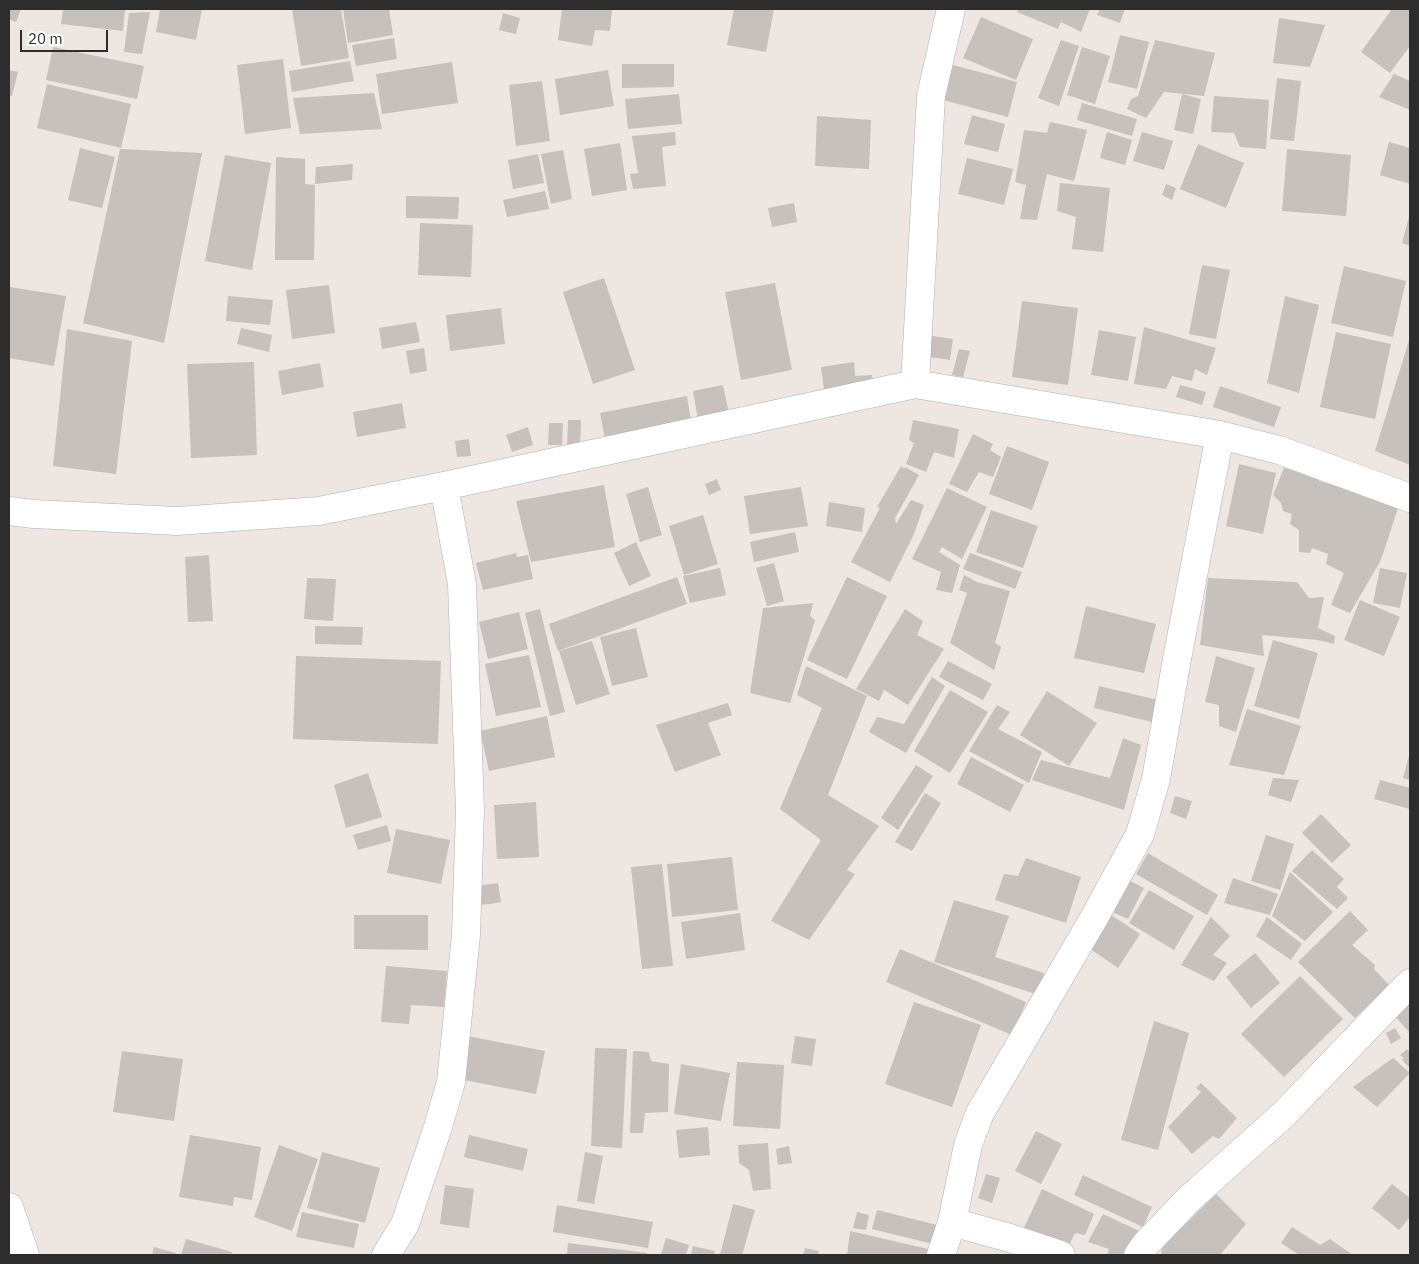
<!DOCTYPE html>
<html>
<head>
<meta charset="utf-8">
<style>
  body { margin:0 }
  #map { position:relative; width:1419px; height:1264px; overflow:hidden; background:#ede6e1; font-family:"IBM Plex Sans",sans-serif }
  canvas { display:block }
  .frame { position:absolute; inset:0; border:10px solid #2d2d2d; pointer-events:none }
  .scale { position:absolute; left:20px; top:30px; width:88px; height:22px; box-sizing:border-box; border:2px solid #2d2d2d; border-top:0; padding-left:6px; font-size:15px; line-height:18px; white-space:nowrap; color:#2d2d2d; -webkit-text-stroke:4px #fff; paint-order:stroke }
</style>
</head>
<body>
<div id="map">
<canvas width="1419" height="1264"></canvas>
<div class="frame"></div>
<div class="scale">20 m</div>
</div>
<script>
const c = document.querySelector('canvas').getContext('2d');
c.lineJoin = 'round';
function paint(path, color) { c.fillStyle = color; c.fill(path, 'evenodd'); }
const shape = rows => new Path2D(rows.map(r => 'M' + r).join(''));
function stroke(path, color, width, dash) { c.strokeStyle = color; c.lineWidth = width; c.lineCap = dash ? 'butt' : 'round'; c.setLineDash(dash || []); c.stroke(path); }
paint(shape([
  [9,9,21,9,16,22,9,19],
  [63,9,125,9,123,31,61,24],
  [160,9,202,9,196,40,156,32],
  [292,9,341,9,349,58,301,66],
  [343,9,389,9,393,35,348,43],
  [562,9,612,9,610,31,595,30,592,46,558,40],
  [734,9,774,9,766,52,727,45],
  [1019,9,1090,9,1081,32,1061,22,1058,29,1017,12],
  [1100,9,1125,9,1120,23,1097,15],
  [1392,9,1410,9,1410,46,1390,73,1361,52],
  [150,12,142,54,124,52,129,13],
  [503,13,520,18,516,34,499,30],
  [981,17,1033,39,1016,80,963,58],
  [1279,18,1325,25,1310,67,1273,63],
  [1120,35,1149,42,1137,89,1108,82],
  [394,38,397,59,356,66,352,45],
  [1061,40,1079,46,1059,106,1038,98],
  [1155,40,1215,53,1204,96,1164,92,1146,118,1127,109,1131,99,1138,96],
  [53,47,144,66,137,99,46,80],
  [1082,47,1110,56,1095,104,1067,95],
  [283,59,291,128,245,134,237,65],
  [350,61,354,81,292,92,289,71],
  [452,62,458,103,382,114,376,74],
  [622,64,674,64,674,87,622,88],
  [953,65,1017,82,1008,117,943,100],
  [9,70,18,72,12,96,9,95],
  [608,70,614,106,560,115,555,79],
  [1394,74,1410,81,1410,110,1379,97],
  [1277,78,1301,81,1294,141,1270,139],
  [542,81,550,141,516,146,509,85],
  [47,84,131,104,121,148,37,128],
  [374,93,382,129,300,134,293,98],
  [679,94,682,124,628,129,625,99],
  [1182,94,1201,99,1193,134,1174,130],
  [1214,96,1269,100,1266,149,1240,147,1234,133,1211,132],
  [1082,103,1137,119,1132,136,1077,120],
  [972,115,1005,124,998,152,964,144],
  [817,116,871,120,869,169,815,166],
  [1050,122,1087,130,1074,181,1047,174,1037,220,1020,219,1026,185,1015,182,1024,130,1047,133],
  [675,132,676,145,662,147,666,186,633,189,630,174,638,173,632,136],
  [1107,132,1132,140,1125,165,1100,158],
  [1142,132,1173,141,1164,170,1133,161],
  [1389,142,1410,148,1410,184,1380,175],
  [620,143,627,190,592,196,584,149],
  [1198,144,1244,163,1226,208,1180,189],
  [80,148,115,157,102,208,68,200],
  [120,149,202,153,164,343,83,323],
  [1287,149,1351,155,1346,216,1282,211],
  [563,150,572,199,551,204,541,154],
  [538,154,544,183,513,189,508,160],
  [225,155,271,163,252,270,205,261],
  [276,157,305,159,305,184,315,185,314,260,275,260],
  [967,158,1013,169,1004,205,958,194],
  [353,164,352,180,315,184,316,167],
  [1060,183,1110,188,1103,252,1072,249,1076,217,1057,211],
  [1166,184,1176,188,1172,200,1162,195],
  [545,191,549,209,507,217,503,200],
  [406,196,459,197,458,219,406,218],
  [794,203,797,222,772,227,768,208],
  [1410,213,1410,246,1402,243],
  [420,223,473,225,471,277,418,275],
  [1202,265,1230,270,1216,339,1189,334],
  [1344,266,1406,281,1393,337,1331,323],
  [604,278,635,370,593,384,563,292],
  [775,283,792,370,741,380,725,292],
  [329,285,335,333,292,339,286,290],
  [10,287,66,296,54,366,9,358,9,295],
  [228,296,273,300,270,325,226,321],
  [1285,296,1319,305,1299,393,1267,383],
  [1022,301,1078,308,1068,385,1012,377],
  [501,308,505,344,450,351,446,315],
  [416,322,420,342,382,349,379,328],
  [1144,327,1216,348,1207,375,1195,369,1192,381,1172,376,1166,389,1134,384],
  [241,328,272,335,269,352,237,344],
  [67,329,132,341,116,474,53,466],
  [1099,330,1136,337,1128,381,1091,375],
  [1336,332,1391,344,1375,419,1320,407],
  [926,335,953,339,950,360,923,356],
  [1410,337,1410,465,1375,451],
  [424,348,427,371,410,374,406,351],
  [959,349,970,351,963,377,952,375],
  [254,362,257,455,191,458,187,364],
  [854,362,855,376,872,375,874,389,825,396,821,367],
  [320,363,324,387,282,395,278,371],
  [723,385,729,414,698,420,693,391],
  [1180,385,1206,392,1202,405,1176,397],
  [1220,386,1281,407,1274,427,1213,407],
  [687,396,691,422,605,439,600,413],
  [402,403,406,428,357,437,353,412],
  [568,420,581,420,580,448,567,448],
  [913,420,959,429,954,458,934,452,926,472,906,464,914,443,909,440],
  [549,423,563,423,562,445,548,445],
  [528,427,533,445,512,452,506,435],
  [973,434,993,444,990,450,1001,457,993,477,979,472,967,492,949,484],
  [469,439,471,456,457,457,455,441],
  [1007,446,1049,462,1032,510,989,494],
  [1239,464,1276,473,1263,534,1226,526],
  [901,466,904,469,905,467,919,475,895,518,896,524,911,500,924,505,914,534,890,582,851,562,880,508,877,507],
  [1284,468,1318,475,1319,481,1400,502,1381,560,1350,613,1331,605,1344,573,1326,564,1328,554,1312,548,1310,553,1299,552,1299,530,1290,524,1292,514,1283,511,1281,503,1273,495],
  [717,479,721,490,709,495,705,484],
  [604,485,615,547,531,562,516,501],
  [648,487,662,535,640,542,626,494],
  [801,487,808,526,750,534,744,496],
  [947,488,987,507,962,559,942,547,939,552,960,565,952,593,936,590,941,572,912,559],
  [829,502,865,508,862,532,826,526],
  [991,510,1038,526,1023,568,976,552],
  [703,515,718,564,684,575,669,526],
  [795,532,799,552,754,562,750,542],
  [636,542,651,576,629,586,614,553],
  [516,553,517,557,528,555,533,579,483,590,476,563],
  [970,553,1022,572,1015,589,963,569],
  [209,555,213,621,188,622,185,557],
  [774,563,784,601,767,606,756,568],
  [720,568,726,595,690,603,683,576],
  [1380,568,1407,573,1400,608,1373,603],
  [964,575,977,582,1010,591,995,643,1001,647,994,670,950,643,967,593,959,590],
  [677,577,687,604,558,651,549,624],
  [847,577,887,596,847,679,807,660],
  [307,578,336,579,333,621,304,619],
  [1208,578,1297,582,1309,598,1324,597,1318,628,1335,636,1334,644,1318,640,1262,635,1264,656,1200,645],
  [1360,600,1400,617,1384,656,1344,640],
  [813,603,810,616,815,620,790,703,750,693,763,608],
  [1086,606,1156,624,1144,673,1074,658],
  [540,609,565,712,550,716,525,613],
  [905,609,923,621,917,635,944,649,908,705,884,690,879,701,856,689],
  [519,612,528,649,488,659,479,622],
  [315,626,363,627,362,645,315,644],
  [636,628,648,677,612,686,600,637],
  [1273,640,1318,653,1299,719,1254,706],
  [592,641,610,694,576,705,559,651],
  [529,655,541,707,496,716,485,664],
  [296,656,441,661,438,744,293,739],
  [1216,656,1255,668,1236,732,1219,726,1219,705,1205,702],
  [948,661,992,684,983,700,939,677],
  [806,666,867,696,828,795,879,826,847,870,855,874,809,940,771,921,821,840,780,809,822,708,797,695],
  [932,677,945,686,906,753,869,732,877,717,904,724],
  [1099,686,1158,700,1152,722,1094,708],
  [950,690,988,712,950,773,914,751],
  [1047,691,1097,723,1069,766,1020,735],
  [728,703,732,715,708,723,721,755,675,772,656,725],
  [997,705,1010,712,998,729,1042,752,1029,783,969,751],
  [1247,709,1301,726,1284,775,1229,765],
  [547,716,555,757,489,771,480,731],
  [1123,738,1141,745,1124,810,1032,780,1041,760,1110,778],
  [1410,752,1410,780,1403,778],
  [971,757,1024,785,1010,812,957,784],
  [916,765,933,776,898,830,881,818],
  [368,773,382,817,346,828,334,785],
  [1273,778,1299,780,1291,802,1268,795],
  [1380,780,1410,788,1410,809,1374,799],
  [925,793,941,803,912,851,895,842],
  [1175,796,1192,801,1186,819,1170,813],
  [536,802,539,857,497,859,494,805],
  [1321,814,1351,845,1332,863,1302,833],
  [387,825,391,841,358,850,353,835],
  [396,829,450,840,441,884,387,873],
  [1266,835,1294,844,1280,890,1251,881],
  [1312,850,1344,879,1337,887,1348,898,1337,909,1292,871],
  [1148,853,1218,895,1207,915,1136,874],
  [732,857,738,910,672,917,667,864],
  [1026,858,1081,877,1066,923,995,900,1004,874,1018,876],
  [662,864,673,966,642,969,631,867],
  [1290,872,1333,912,1305,941,1272,916],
  [1233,878,1278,894,1270,915,1224,903],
  [1126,879,1144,888,1128,919,1110,911],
  [498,883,501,902,491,904,477,905,476,886],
  [1149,890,1194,916,1174,950,1129,923],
  [954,900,1009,916,995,957,1044,973,1039,995,934,962],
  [1350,911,1368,930,1352,945,1375,965,1374,969,1389,985,1355,1018,1298,962],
  [740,913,745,950,686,959,681,922],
  [1108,913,1140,934,1118,968,1086,946],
  [354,915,428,915,428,950,354,949],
  [1211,917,1230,936,1213,955,1227,963,1214,981,1181,965],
  [1267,917,1302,944,1291,960,1256,936],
  [900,949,1026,1002,1012,1035,886,982],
  [1255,953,1280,983,1251,1008,1226,977],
  [386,966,447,971,444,1007,411,1005,409,1024,381,1022],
  [1300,976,1343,1019,1284,1077,1241,1034],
  [1410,993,1410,1033,1393,1014],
  [914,1002,981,1025,952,1107,885,1084],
  [1154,1021,1189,1033,1158,1150,1121,1140],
  [1395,1028,1401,1038,1391,1044,1386,1033],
  [467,1036,545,1051,536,1094,459,1079],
  [795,1036,816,1039,812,1066,791,1063],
  [595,1048,627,1049,622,1148,591,1146],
  [1407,1049,1410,1052,1410,1068,1402,1060,1404,1058,1400,1055],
  [122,1051,183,1059,174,1121,113,1112],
  [633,1051,649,1052,651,1061,669,1064,668,1112,645,1113,643,1133,630,1133],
  [1393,1058,1410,1073,1377,1107,1353,1087],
  [737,1062,784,1065,780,1129,733,1126],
  [681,1064,730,1073,721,1121,674,1114],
  [1201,1083,1237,1118,1219,1139,1213,1136,1192,1154,1168,1127,1201,1092,1196,1088],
  [708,1127,710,1155,679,1158,676,1130],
  [1036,1131,1062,1144,1041,1184,1015,1171],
  [190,1135,261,1147,252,1200,234,1197,233,1206,179,1197],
  [469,1135,528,1149,523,1171,464,1157],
  [768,1143,771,1189,753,1191,749,1170,739,1163,738,1145],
  [279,1145,318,1159,292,1231,254,1217],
  [789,1146,792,1163,778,1165,776,1149],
  [322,1152,380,1168,365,1223,307,1208],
  [585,1152,603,1156,594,1204,577,1201],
  [986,1174,1000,1178,992,1203,978,1198],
  [1083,1175,1152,1207,1143,1227,1074,1195],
  [1392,1184,1410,1198,1410,1217,1399,1230,1372,1208],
  [445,1185,474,1189,469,1228,440,1224],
  [1042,1189,1094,1214,1085,1235,1075,1233,1070,1243,1061,1243,1024,1228],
  [1216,1194,1246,1224,1220,1255,1161,1255,1162,1247],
  [733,1204,755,1210,742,1255,720,1255],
  [557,1205,653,1222,648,1248,553,1232],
  [877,1210,941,1226,937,1245,872,1229],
  [302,1212,359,1224,354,1248,296,1237],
  [857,1212,869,1215,866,1230,853,1228],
  [1103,1214,1139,1231,1127,1255,1107,1255,1109,1249,1088,1242],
  [1292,1227,1320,1245,1330,1239,1353,1255,1299,1255,1281,1243],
  [850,1231,937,1251,936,1255,847,1255],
  [666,1238,689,1245,686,1255,661,1255],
  [186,1239,232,1252,231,1255,181,1255],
  [568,1243,647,1253,647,1255,567,1255],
  [693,1246,715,1251,714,1255,691,1255],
  [154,1247,176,1253,175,1255,152,1255],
  [805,1248,819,1251,818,1255,803,1255]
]), '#c6c1bc');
const minor = shape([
  [915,384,931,96,951,9],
  [9,511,34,514,177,521,319,511,444,486,915,384,1220,435,1279,450,1410,498],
  [9,1207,25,1255],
  [952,1222,1010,1238,1061,1255],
  [386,1255,405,1224,438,1127,451,1082,466,935,470,810,462,584,444,486],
  [941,1255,952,1222,968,1145,980,1113,1094,918,1140,834,1156,779,1177,659,1220,435],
  [1138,1255,1145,1245,1189,1199,1283,1115,1410,983]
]);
stroke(minor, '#adb0b7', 29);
stroke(minor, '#fff', 28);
</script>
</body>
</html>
